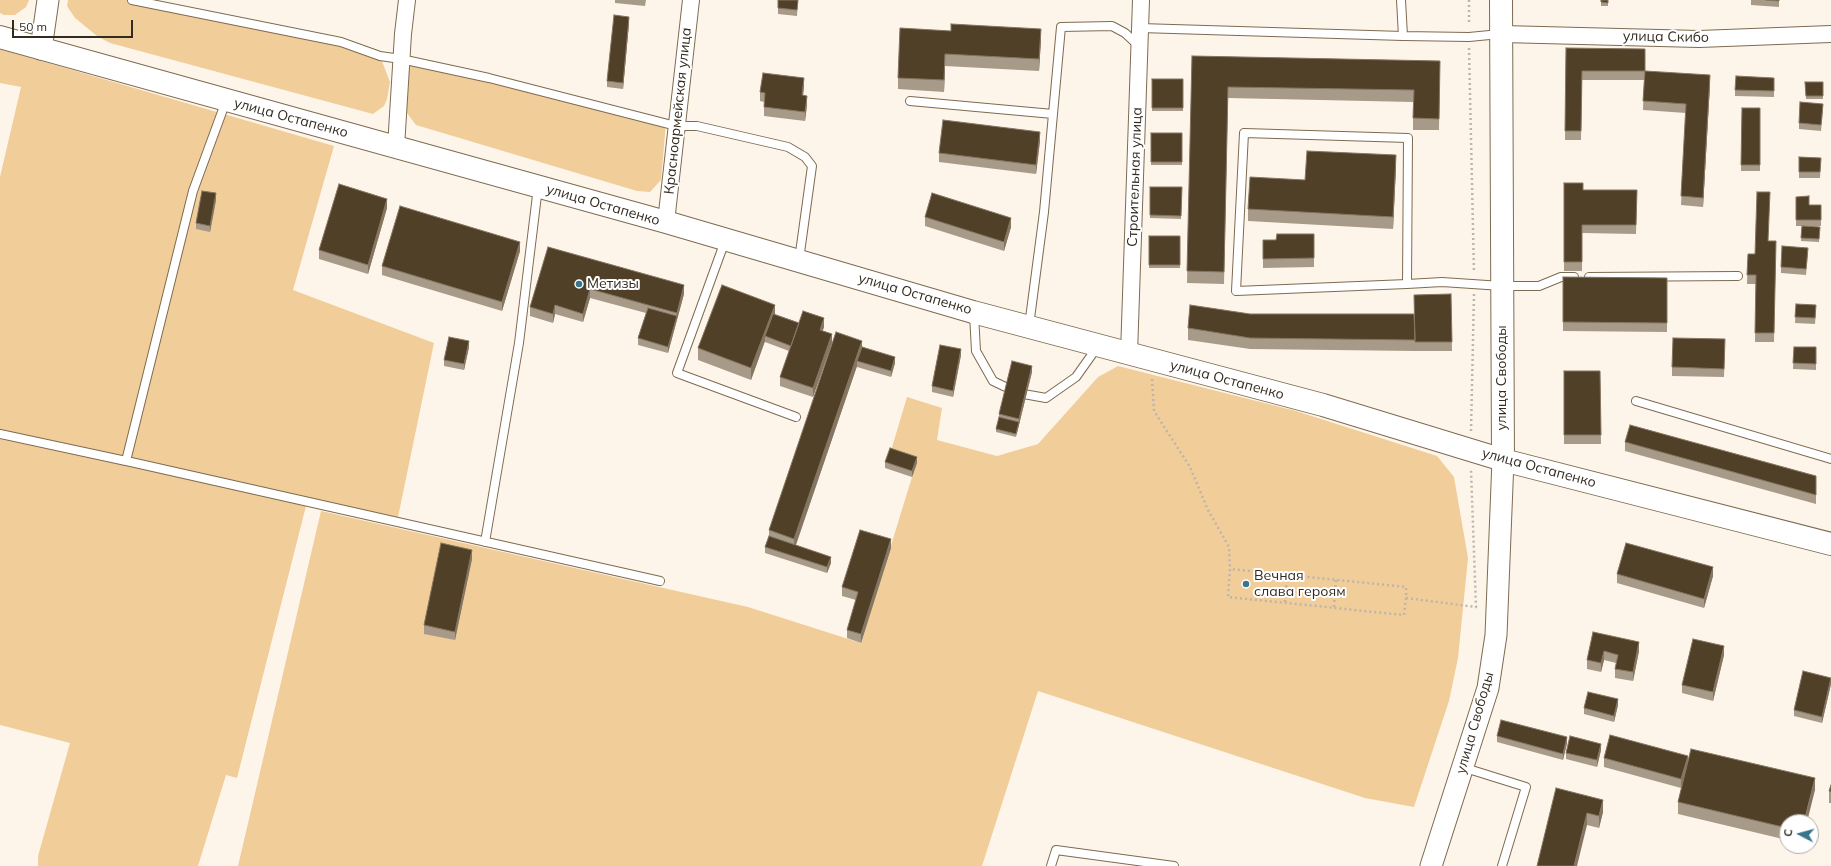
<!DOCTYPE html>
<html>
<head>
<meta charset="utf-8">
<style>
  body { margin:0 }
  #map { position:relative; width:1831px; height:866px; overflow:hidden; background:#fef5ea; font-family:Mulish,sans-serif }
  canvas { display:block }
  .north { position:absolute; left:1779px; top:814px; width:40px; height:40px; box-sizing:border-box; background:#fff; border:1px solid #adaaa6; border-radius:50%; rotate:276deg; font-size:11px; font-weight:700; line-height:16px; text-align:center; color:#332b20 }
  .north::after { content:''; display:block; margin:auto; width:14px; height:18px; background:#39758c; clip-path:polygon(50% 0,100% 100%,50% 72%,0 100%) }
  .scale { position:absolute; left:12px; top:20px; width:121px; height:18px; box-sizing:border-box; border:2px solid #332b20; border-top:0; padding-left:5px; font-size:12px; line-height:14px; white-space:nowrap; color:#332b20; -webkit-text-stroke:3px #fff; paint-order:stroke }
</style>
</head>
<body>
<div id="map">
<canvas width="1831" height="866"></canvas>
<div class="north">С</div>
<div class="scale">50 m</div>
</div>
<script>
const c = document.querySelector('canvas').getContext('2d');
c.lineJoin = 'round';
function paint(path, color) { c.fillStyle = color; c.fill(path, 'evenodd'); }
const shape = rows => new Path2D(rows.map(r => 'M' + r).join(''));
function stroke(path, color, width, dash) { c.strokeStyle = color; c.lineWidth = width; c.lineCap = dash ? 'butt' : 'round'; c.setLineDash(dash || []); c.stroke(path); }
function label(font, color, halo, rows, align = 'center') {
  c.font = font + ' Mulish,sans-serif'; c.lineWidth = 4; c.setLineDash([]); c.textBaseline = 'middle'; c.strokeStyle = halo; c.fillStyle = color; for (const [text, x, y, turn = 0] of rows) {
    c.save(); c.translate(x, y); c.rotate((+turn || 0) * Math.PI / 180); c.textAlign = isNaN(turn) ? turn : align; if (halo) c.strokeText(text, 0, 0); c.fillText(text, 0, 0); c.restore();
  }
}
paint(shape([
  [0,0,29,0,26,7,15,15,4,15,0,13],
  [68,0,132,0,341,42,380,56,390,82,387,99,384,106,373,114,110,43,97,36,75,18,67,6],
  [0,49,334,146,293,290,434,343,397,522,307,502,237,778,226,775,198,866,38,866,38,856,70,743,0,725,0,177,21,87,0,83],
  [401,59,666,123,661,180,650,192,637,191,416,125,407,113],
  [1118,366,1296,411,1437,456,1454,477,1468,558,1458,658,1449,701,1414,807,1365,798,1038,691,982,866,238,866,321,511,748,607,861,643,916,464,890,454,907,397,942,408,937,440,997,456,1038,444,1098,377]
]), '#f1cd9a');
const service = shape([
  [132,0,341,42,380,56,401,59,489,78,676,126,697,126,788,147,805,157,812,166,799,260],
  [1140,28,1403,36,1401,0],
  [1403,36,1469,37,1500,34],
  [910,101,1053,114],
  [725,241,677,373,796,417],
  [1589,277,1738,276],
  [1407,284,1408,138,1244,133,1236,291,1407,284,1442,282,1502,286,1539,286,1561,277,1574,277],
  [974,314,976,351,993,381,1018,393,1046,398,1076,377,1098,346],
  [1029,326,1044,212,1061,27,1112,26,1125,33,1139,46],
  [1636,401,1831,459],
  [0,434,126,461,193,191,226,101],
  [122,460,660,581],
  [485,542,519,343,538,187],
  [1462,767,1526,787,1502,866],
  [1051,866,1056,850,1174,866]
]);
const minor = shape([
  [1502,34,1699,39,1831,34],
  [396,147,403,34,407,0],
  [666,222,691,0],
  [1129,354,1141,0]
]);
const tertiary = shape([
  [41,49,48,0],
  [1431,866,1488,688,1496,635,1503,460]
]);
const secondary = shape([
  [1501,0,1503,460]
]);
const primary = shape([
  [0,37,666,222,973,312,1323,405,1503,460,1831,544]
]);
stroke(service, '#7d6b51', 10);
stroke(minor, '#7d6b51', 18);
stroke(tertiary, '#7d6b51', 23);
stroke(secondary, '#7d6b51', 24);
stroke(primary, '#7d6b51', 24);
stroke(shape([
  [1469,0,1469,25],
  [1469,48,1474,273],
  [1152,379,1154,411,1190,467,1208,510,1229,547,1230,569],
  [1471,431,1474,294],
  [1406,598,1404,615,1228,597,1230,569,1406,587,1406,598,1476,607,1471,470],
  [1285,602,1287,575],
  [1334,607,1336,580]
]), '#beb5aa', 2.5, [2, 3]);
stroke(service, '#fff', 8);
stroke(minor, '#fff', 16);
stroke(tertiary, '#fff', 21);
stroke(secondary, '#fff', 22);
stroke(primary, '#fff', 22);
paint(shape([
  [615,0,646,0,645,6,615,3],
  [798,0,797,16,778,14,778,8],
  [1601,0,1608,0,1608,6,1601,6],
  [1751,0,1779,0,1779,7,1751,5],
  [629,23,623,89,607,87,607,81],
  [900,28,1041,40,1039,71,945,66,944,92,898,89,898,78],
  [1566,48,1645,71,1710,84,1703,207,1681,205,1686,113,1643,110,1644,80,1582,80,1581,140,1565,140],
  [1192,56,1440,61,1439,130,1413,130,1413,102,1228,98,1224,284,1187,283],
  [1774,78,1774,97,1735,96,1735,90],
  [1152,79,1183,79,1183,111,1152,111],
  [1805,82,1823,82,1823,99,1806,99],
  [804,87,803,95,807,105,805,121,764,116,764,102,760,101,760,92],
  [1742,108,1760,108,1760,171,1741,171],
  [1823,110,1821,131,1799,129,1799,123],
  [1151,133,1182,133,1182,165,1151,165],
  [1040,141,1036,174,939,162,939,153],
  [1799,157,1821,158,1820,178,1799,178],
  [1396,167,1393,229,1248,221,1248,209,1305,180],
  [1564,183,1583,190,1637,190,1636,234,1582,233,1582,271,1564,271],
  [1150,187,1182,187,1181,219,1150,218],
  [1796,197,1809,205,1821,205,1821,226,1796,226],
  [216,200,210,232,196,229,196,223],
  [387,208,368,274,319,259,319,250],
  [925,217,1011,227,1004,251,925,226],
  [1802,226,1820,227,1819,242,1801,241],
  [1314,234,1314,267,1263,268,1263,240,1276,240],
  [1149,236,1180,236,1180,268,1149,268],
  [1769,241,1776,241,1774,342,1755,342,1756,284,1747,284,1748,254,1755,254],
  [548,247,684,294,668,353,638,345,638,338,646,313,590,298,583,322,555,314,553,323,530,316,530,307],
  [520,251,502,311,382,275,382,266],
  [1808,254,1806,275,1781,273,1781,267],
  [1563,277,1667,278,1667,332,1563,331],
  [1451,294,1452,351,1415,351,1250,349,1188,340,1188,328,1250,314,1414,314],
  [1796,304,1816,311,1815,324,1795,323],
  [775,314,799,323,824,327,822,331,832,343,813,397,780,386,780,377,789,351,765,342,765,341,751,380,698,360,698,348],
  [469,347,464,370,444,366,444,360],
  [862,347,895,363,891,377,857,367,857,366,796,545,831,563,827,573,765,553,765,547,769,536,769,530],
  [1794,347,1816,347,1816,370,1793,369],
  [1725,348,1724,377,1672,376,1672,367],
  [961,355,953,397,932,392,932,386],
  [1564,371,1600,371,1601,444,1564,444],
  [1032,372,1016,437,996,432,996,429,999,417,999,414],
  [1625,442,1816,476,1816,504,1625,451],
  [885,462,917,463,912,477,885,468],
  [891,548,861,643,847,638,847,630,856,600,842,596,842,587],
  [472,559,455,640,424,634,424,625],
  [1617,574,1713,576,1704,608,1617,583],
  [1593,632,1639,651,1633,681,1615,678,1615,669,1616,663,1604,660,1601,672,1587,669,1587,660],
  [1724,655,1713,701,1682,693,1682,685],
  [1831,684,1822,723,1794,716,1794,710],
  [1618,705,1614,722,1584,714,1584,708],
  [1497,736,1567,743,1563,760,1497,742],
  [1601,750,1597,767,1566,759,1566,753],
  [1604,758,1688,762,1815,790,1787,822,1787,840,1678,814,1678,802,1683,781,1681,788,1604,767],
  [1831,785,1831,803,1829,803,1829,791],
  [1556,788,1603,812,1599,828,1587,825]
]), '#a89a89');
paint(shape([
  [629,17,629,23,623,89,623,83],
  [1041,29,1041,40,1039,71,1039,59],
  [945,54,945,66,944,92,944,80],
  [1710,75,1710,84,1703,207,1703,198],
  [804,78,804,87,802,104,802,95],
  [807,96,807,105,805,121,805,112],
  [1040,132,1040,141,1036,174,1036,165],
  [1396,155,1396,167,1393,229,1393,217],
  [216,193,216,200,210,232,210,226],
  [387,199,387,208,368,274,368,265],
  [1011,218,1011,227,1004,251,1004,242],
  [520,242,520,251,502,311,502,302],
  [684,285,684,294,668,353,668,347],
  [590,289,590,298,583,322,583,314],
  [555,305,555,314,553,323,553,314],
  [775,305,775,316,765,336,765,341,751,380,751,368],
  [824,318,824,327,820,339,820,330],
  [832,334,832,343,813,397,813,388],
  [469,341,469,347,464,370,464,364],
  [862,341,862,353,857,361,857,366,794,550,794,539],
  [961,349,961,355,953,397,953,391],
  [895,357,895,363,891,377,891,371],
  [1032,366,1032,372,1016,437,1019,419],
  [917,457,917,463,912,477,912,471],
  [891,539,891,548,861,643,861,634],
  [472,550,472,559,455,640,455,632],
  [831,557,831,563,827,573,827,567],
  [1713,567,1713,576,1704,608,1704,599],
  [1639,642,1639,651,1633,681,1633,672],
  [1724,646,1724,655,1713,701,1713,692],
  [1604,651,1604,660,1601,672,1601,663],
  [1831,678,1831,684,1822,723,1822,717],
  [1618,699,1618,705,1614,722,1614,716],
  [1567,737,1567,743,1563,760,1563,754],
  [1601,744,1601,750,1597,767,1597,760],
  [1688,756,1688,765,1681,788,1681,779],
  [1815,778,1815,790,1807,822,1804,822],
  [1603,800,1603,812,1599,828,1599,816],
  [1587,813,1587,825,1577,866,1574,866]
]), '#857662');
const building = shape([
  [778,0,798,0,797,10,778,8,778,0],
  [1601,0,1608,0,1608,3,1601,2,1601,0],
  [1766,0,1779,0,1779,1,1766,0],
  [614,15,629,17,623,83,607,81,614,15],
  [951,24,1041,29,1039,59,945,54,944,80,898,78,900,28,951,31,951,24],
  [1566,48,1645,49,1645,71,1582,71,1581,131,1565,131,1566,48],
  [1192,56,1440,61,1439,119,1413,118,1414,90,1228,87,1224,272,1187,271,1192,56],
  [1645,71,1710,75,1703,198,1681,196,1686,104,1643,101,1645,71],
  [763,73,804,78,802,95,807,96,805,112,764,107,765,93,760,92,763,73],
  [1736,76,1774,78,1774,91,1735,90,1736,76],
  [1152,79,1183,79,1183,108,1152,108,1152,79],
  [1805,82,1823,82,1823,96,1806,96,1805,82],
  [1800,102,1823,104,1821,125,1799,123,1800,102],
  [1742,108,1760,108,1760,165,1741,165,1742,108],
  [943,120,1040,132,1036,165,939,153,943,120],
  [1151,133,1182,133,1182,162,1151,162,1151,133],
  [1307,151,1396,155,1393,217,1248,209,1250,177,1305,180,1307,151],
  [1799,157,1821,158,1820,172,1799,172,1799,157],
  [1564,183,1583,183,1583,190,1637,190,1636,225,1582,225,1582,262,1564,262,1564,183],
  [339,184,387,199,368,265,319,250,339,184],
  [1150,187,1182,187,1181,216,1150,215,1150,187],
  [202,191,216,193,210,226,196,223,202,191],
  [1757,192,1770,192,1768,241,1776,241,1774,333,1755,333,1756,275,1747,275,1748,254,1755,254,1757,192],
  [932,193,1011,218,1004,242,925,217,932,193],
  [1809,196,1809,205,1821,205,1821,220,1796,220,1796,197,1809,196],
  [400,206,520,242,502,302,382,266,400,206],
  [1802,226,1820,227,1819,239,1801,238,1802,226],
  [1277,234,1314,234,1314,258,1263,259,1263,240,1276,240,1277,234],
  [1149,236,1180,236,1180,265,1149,265,1149,236],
  [1782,246,1808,248,1806,269,1781,267,1782,246],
  [548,247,684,285,677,313,590,289,583,314,555,305,553,314,530,307,548,247],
  [1563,277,1667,278,1667,323,1563,322,1563,277],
  [722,285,775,305,751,368,698,348,722,285],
  [1451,294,1452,342,1415,342,1414,295,1451,294],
  [1796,304,1816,305,1815,318,1795,317,1796,304],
  [1190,305,1250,314,1414,314,1415,340,1250,338,1188,328,1190,305],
  [648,308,677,316,668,347,638,338,648,308],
  [803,311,824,318,820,330,832,334,813,388,780,377,803,311],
  [773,314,799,323,791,346,765,336,773,314],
  [836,332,862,341,794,539,769,530,836,332],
  [449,337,469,341,464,364,444,360,449,337],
  [1673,338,1725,339,1724,369,1672,367,1673,338],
  [940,345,961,349,953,391,932,386,940,345],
  [862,347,895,357,891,371,857,361,862,347],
  [1794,347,1816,347,1816,364,1793,363,1794,347],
  [1012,361,1032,366,1019,419,999,414,1012,361],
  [1564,371,1600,371,1601,435,1564,435,1564,371],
  [999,417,1019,422,1016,434,996,429,999,417],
  [1630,425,1816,476,1816,495,1625,442,1630,425],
  [890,448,917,457,912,471,885,462,890,448],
  [860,530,891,539,861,634,847,630,858,592,842,587,860,530],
  [769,536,831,557,827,567,765,547,769,536],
  [441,543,472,550,455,632,424,625,441,543],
  [1626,543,1713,567,1704,599,1617,574,1626,543],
  [1593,632,1639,642,1633,672,1615,669,1618,655,1604,651,1601,663,1587,660,1593,632],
  [1693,639,1724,646,1713,692,1682,685,1693,639],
  [1803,671,1831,678,1822,717,1794,710,1803,671],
  [1588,692,1618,699,1614,716,1584,708,1588,692],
  [1501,720,1567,737,1563,754,1497,736,1501,720],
  [1610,735,1688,756,1681,779,1604,758,1610,735],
  [1570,736,1601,744,1597,760,1566,753,1570,736],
  [1691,749,1815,778,1804,822,1787,822,1787,828,1678,802,1691,749],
  [1831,785,1831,792,1829,791,1831,785],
  [1556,788,1603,800,1599,816,1587,813,1574,866,1537,866,1556,788]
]);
paint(building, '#514028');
stroke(building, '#857662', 1);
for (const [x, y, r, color] of [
  [579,284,4,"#39758c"],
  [1246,584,4,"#39758c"]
]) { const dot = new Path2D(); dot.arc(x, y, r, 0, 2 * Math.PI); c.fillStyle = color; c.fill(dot); stroke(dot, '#fff', 1.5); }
label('14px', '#332b20', '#fff', [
  ["улица Скибо",1666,37,1],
  ["Красноармейская улица",678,111,-84],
  ["улица Остапенко",291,118,15],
  ["Строительная улица",1135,177,-88],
  ["улица Остапенко",603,205,16],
  ["улица Остапенко",915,294,16],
  ["улица Свободы",1502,378,-90],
  ["улица Остапенко",1227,380,15],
  ["улица Остапенко",1539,468,15],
  ["улица Свободы",1475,723,-74]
]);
label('14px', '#332b20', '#fff', [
  ["Метизы",587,284],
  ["Вечная",1254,576],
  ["слава героям",1254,592]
], 'left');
</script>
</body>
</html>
